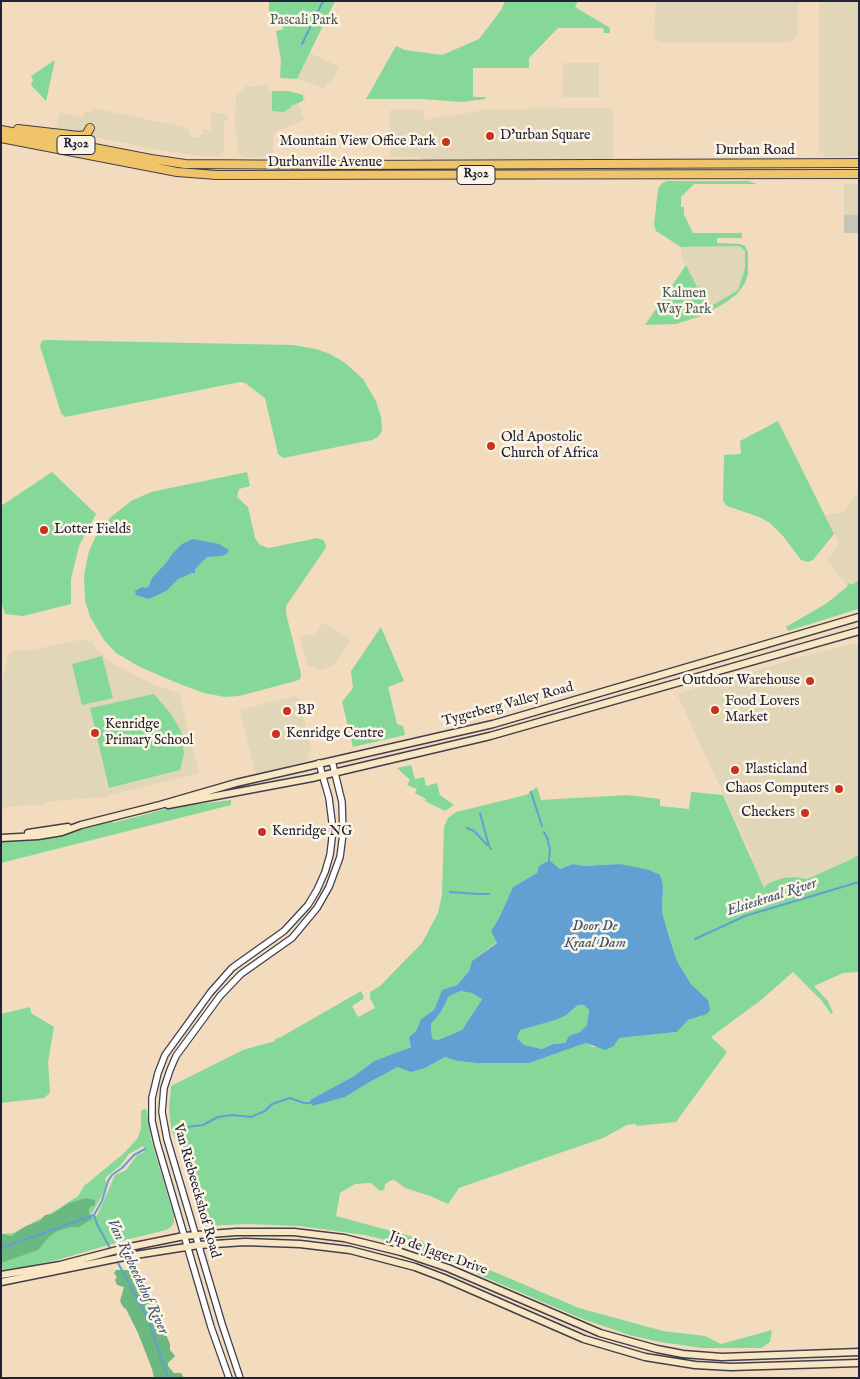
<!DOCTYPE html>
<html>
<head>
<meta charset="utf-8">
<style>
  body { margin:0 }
  #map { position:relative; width:860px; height:1379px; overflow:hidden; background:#f3dcbd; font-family:"IM FELL English",serif }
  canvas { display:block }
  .frame { position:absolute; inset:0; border:2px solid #22223b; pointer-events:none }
</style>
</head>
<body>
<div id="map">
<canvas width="860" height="1379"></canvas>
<div class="frame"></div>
</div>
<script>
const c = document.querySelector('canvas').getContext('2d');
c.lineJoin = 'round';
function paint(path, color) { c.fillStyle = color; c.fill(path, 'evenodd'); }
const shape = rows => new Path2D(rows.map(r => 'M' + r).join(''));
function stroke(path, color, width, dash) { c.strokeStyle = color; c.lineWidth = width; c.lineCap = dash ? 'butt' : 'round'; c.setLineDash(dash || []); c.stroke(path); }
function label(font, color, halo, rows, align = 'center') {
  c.font = font + ' "IM FELL English",serif'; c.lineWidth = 5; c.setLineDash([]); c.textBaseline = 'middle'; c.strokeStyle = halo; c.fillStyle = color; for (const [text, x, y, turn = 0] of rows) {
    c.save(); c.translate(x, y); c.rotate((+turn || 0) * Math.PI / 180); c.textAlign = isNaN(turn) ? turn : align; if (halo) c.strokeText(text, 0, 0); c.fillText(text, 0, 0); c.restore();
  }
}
paint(shape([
  [657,1,798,1,798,35,790,42,659,42,654,37,655,14],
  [819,1,859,1,859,156,824,157,824,153,819,153],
  [310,53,339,67,334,77,324,88,297,79],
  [563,63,599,63,599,97,562,97],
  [262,85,269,85,269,90,273,91,289,91,305,96,305,100,298,103,304,120,273,133,273,157,244,157,244,156,240,156,240,153,238,153,237,135,235,129,236,96,239,94,239,92,243,92,243,88,245,86,255,87],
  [93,108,183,127,190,130,190,137,199,137,199,135,203,135,203,130,211,130,211,112,228,114,228,121,224,121,224,150,219,157,183,154,56,130,60,113,80,116,80,117,83,118,84,112,92,113],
  [613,108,613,159,428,160,416,157,390,157,390,110,423,110,425,121,429,119,491,109],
  [844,184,859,184,859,215,844,215],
  [739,246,745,250,745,268,738,290,708,309,681,256,681,247],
  [857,494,859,495,859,580,852,585,850,583,847,585,827,560,839,544,825,515,844,512],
  [324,622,351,641,334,664,321,671,307,665,300,637,316,633],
  [84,639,93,643,96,649,112,663,152,684,179,693,199,773,106,796,106,798,103,799,102,797,45,802,45,804,7,807,1,810,1,685,7,662,6,659,11,652,25,649,26,651],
  [853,644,859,644,859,854,852,859,807,879,795,877,764,889,750,858,752,856,677,694,797,658],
  [295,696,299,699,310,744,311,751,307,755,308,759,304,762,256,774,239,710]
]), '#e1d6b7');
paint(shape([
  [844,215,859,215,859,233,844,233]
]), '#c7c4b8');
paint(shape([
  [269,1,335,1,297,79,280,78,281,60,276,31,284,29,269,14],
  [505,1,578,1,575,7,610,28,610,33,604,33,603,28,558,28,529,58,529,68,473,68,473,97,485,97,485,99,462,102,421,99,366,99,396,46,405,50,442,55,479,39,501,10],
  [55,60,46,101,31,85,33,80,31,76],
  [272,91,289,91,303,95,303,101,291,106,291,108,283,112,272,111],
  [668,181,748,181,757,184,694,184,681,197,681,207,684,207,684,214,693,233,742,233,742,238,717,238,717,243,740,244,745,246,748,252,748,274,745,283,737,294,725,303,701,316,676,324,645,325,686,265,708,308,738,290,745,268,745,251,739,246,681,247,656,231,654,225,658,189,662,183],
  [46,340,293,345,316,349,330,354,344,362,363,379,376,401,381,417,382,431,378,437,372,440,283,458,278,454,265,398,245,383,240,382,65,417,61,413,40,346,42,341],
  [778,421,834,534,813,560,808,562,801,560,783,536,770,523,759,517,727,506,723,501,724,455,741,454,740,441],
  [52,472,96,514,79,546,71,579,71,604,23,616,5,614,1,602,1,506],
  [247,472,250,486,239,489,237,497,248,507,255,538,260,545,269,548,317,538,323,540,326,545,325,549,286,606,286,613,301,674,300,679,296,681,239,696,225,697,204,693,177,683,140,667,116,653,104,640,90,617,85,600,84,575,89,551,96,536,111,517,131,501,151,492],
  [859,580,858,609,788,631,786,627,827,603,848,586,847,585,850,583,852,585],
  [381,627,404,681,388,687,397,724,403,726,405,735,353,747,342,702,353,688,351,671],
  [102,656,113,698,82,705,72,664],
  [154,694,171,714,181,731,184,754,180,770,109,788,90,708],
  [411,765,415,779,424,777,426,786,437,783,440,795,454,805,445,811,425,801,426,799,415,793,417,789,407,785,410,780,397,768],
  [537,787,541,800,627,795,660,799,660,806,689,809,691,792,723,795,764,888,769,883,783,878,795,877,807,879,852,859,859,854,859,972,843,973,814,986,828,1001,833,1013,831,1014,822,1001,793,972,761,1000,711,1037,727,1052,676,1122,636,1126,636,1124,627,1125,603,1138,459,1188,448,1204,430,1196,405,1188,396,1181,392,1180,385,1184,384,1190,380,1191,371,1183,355,1184,340,1193,336,1216,410,1236,579,1308,663,1331,705,1336,721,1344,772,1330,770,1342,761,1348,702,1348,660,1342,629,1335,580,1318,437,1257,401,1244,365,1235,299,1226,248,1224,206,1226,201,1223,181,1154,171,1128,169,1110,171,1086,243,1050,275,1041,275,1039,281,1037,361,991,364,997,363,999,352,1006,358,1017,375,1008,370,998,370,992,380,986,422,943,438,913,442,895,444,827,448,818,456,812,526,795],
  [548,860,560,869,573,864,583,866,620,864,663,886,662,912,677,961,691,984,708,1000,701,1016,688,1020,677,1032,619,1038,614,1046,593,1047,586,1043,529,1063,477,1063,457,1061,445,1057,425,1068,398,1067,368,1083,345,1097,310,1100,354,1076,374,1061,411,1047,409,1037,416,1031,421,1019,434,1010,442,990,457,985,469,971,472,961,497,942,491,931,499,918,513,887,537,873,540,866],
  [231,800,231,805,1,863,1,841,55,837,112,821,113,823,169,808],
  [461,991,472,993,482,999,479,1004,462,1030,438,1040,432,1039,431,1024,441,1012,449,996],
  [578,1005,584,1005,589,1010,587,1025,580,1032,569,1036,565,1043,553,1044,542,1049,524,1045,517,1038,519,1030,565,1016],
  [30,1007,31,1013,54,1027,48,1062,50,1093,44,1098,1,1103,1,1014],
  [144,1109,147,1110,151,1139,174,1216,174,1222,171,1227,166,1230,126,1240,57,1260,23,1267,1,1270,1,1234,13,1233,55,1211,78,1196,84,1186,124,1153,137,1139,141,1129,141,1111],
  [143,1146,145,1150,144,1152,137,1155,126,1170,115,1175,97,1216,92,1217,91,1215,104,1192,106,1184,105,1178,120,1166,129,1154]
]), '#86d899');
paint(shape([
  [86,1198,95,1200,95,1205,90,1207,89,1209,89,1214,92,1217,92,1219,79,1227,71,1227,57,1231,49,1237,38,1250,1,1263,1,1234,11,1236,26,1226,40,1221,45,1215,52,1214,69,1203],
  [135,1268,140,1272,139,1274,146,1286,151,1302,162,1318,163,1327,170,1344,170,1350,175,1356,168,1363,168,1366,174,1373,181,1373,184,1378,154,1378,152,1369,138,1333,126,1309,123,1307,120,1301,124,1287,117,1285,115,1280,117,1277,114,1273,116,1270,133,1270]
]), '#6cb881');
paint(shape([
  [193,539,219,544,229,550,227,554,221,556,207,557,195,569,195,573,192,573,178,579,166,591,149,599,136,595,135,591,142,587,146,588,149,586,152,578,166,563,173,553,182,544],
  [549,860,560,869,573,864,583,866,620,864,649,870,660,875,663,886,662,912,669,936,677,961,691,984,708,1000,710,1010,707,1014,688,1020,677,1032,619,1038,614,1046,605,1050,586,1043,529,1063,477,1063,457,1061,445,1057,425,1068,411,1072,398,1067,368,1083,345,1097,312,1106,310,1100,354,1076,374,1061,411,1047,409,1037,416,1031,421,1019,434,1010,442,990,457,985,469,971,472,961,497,943,491,931,499,918,513,887,537,873,539,866],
  [461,991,472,993,482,999,479,1004,462,1030,438,1040,432,1039,431,1024,441,1012,449,996],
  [578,1005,584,1005,589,1010,587,1025,580,1032,569,1036,565,1043,553,1044,542,1049,524,1045,517,1038,520,1030,555,1020,565,1016]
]), '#629fd3');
stroke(shape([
  [302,44,323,1],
  [531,792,542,826],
  [480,813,489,846],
  [467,828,474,831,487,845],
  [544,832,548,840],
  [548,842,550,849,549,860],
  [490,848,491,849],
  [450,892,478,894],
  [479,894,489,894],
  [695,939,745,916,859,882],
  [178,1128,203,1125,218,1117,232,1115,251,1117,265,1111,272,1104,290,1098,304,1103,311,1103],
  [94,1215,97,1224,148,1319,168,1378],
  [1,1248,94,1215,102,1201,108,1181,112,1175,122,1168,134,1155,145,1149]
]), '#629fd3', 2);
const tertiary = shape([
  [229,1378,211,1327,157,1143,152,1121,152,1098,158,1073,165,1055,210,993,232,968,284,931,308,905,317,890,325,872,330,855,333,830,329,798,319,763],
  [240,1378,222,1324,167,1139,162,1112,164,1088,170,1070,176,1056,220,996,241,974,292,938,317,908,329,887,340,857,343,834,342,802,332,761]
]);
const secondary = shape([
  [168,805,312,778,490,736,859,631],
  [28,833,68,827],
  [1,838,38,836,62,832,81,825,160,805,236,783,493,724,859,617],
  [1,1275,60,1265,125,1248,184,1236,236,1232,294,1232,344,1238,401,1252,448,1268,600,1333,657,1349,683,1354,722,1357,859,1352],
  [1,1282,129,1256,199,1245,245,1242,300,1244,350,1250,415,1267,444,1278,584,1339,645,1357,695,1365,731,1367,859,1363]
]);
const primary = shape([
  [18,129,79,136,86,135,90,128],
  [1,130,151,159,185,164,338,165,859,163],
  [1,138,177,172,216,175,859,174]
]);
stroke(tertiary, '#413e4e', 8);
stroke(secondary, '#413e4e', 9);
stroke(primary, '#413e4e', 10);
stroke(tertiary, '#fff', 5.5);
stroke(secondary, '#f9e7c3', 6);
stroke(primary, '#f0c469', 8);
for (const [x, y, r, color] of [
  [490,136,5,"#c8321e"],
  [446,142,5,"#c8321e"],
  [491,446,5,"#c8321e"],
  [44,530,5,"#c8321e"],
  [810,681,5,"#c8321e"],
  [715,710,5,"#c8321e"],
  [287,711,5,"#c8321e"],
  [95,733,5,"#c8321e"],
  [276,734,5,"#c8321e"],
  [735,770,5,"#c8321e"],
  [839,789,5,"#c8321e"],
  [805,813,5,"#c8321e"],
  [262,832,5,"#c8321e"]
]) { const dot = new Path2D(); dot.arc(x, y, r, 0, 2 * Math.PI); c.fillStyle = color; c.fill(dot); stroke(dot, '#fcf5e5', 2); }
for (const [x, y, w] of [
  [76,145,38],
  [476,175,38]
]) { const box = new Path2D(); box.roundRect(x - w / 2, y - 9.5, w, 19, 4); c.fillStyle = '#fcf5e5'; c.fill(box); stroke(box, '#22223b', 1); }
label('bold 12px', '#22223b', null, [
  ["R302",76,145],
  ["R302",476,175]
]);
label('14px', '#405957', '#fcf5e5', [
  ["Pascali Park",304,21],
  ["Kalmen",684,294],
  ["Way Park",684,310]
]);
label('14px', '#22223b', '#fcf5e5', [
  ["D'urban Square",500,136],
  ["Mountain View Office Park",436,142,"right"],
  ["Old Apostolic",501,438],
  ["Church of Africa",501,454],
  ["Lotter Fields",54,530],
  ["Outdoor Warehouse",800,681,"right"],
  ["Food Lovers",725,702],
  ["Market",725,718],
  ["BP",297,711],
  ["Kenridge",105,725],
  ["Primary School",105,741],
  ["Kenridge Centre",286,734],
  ["Plasticland",745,770],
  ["Chaos Computers",829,789,"right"],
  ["Checkers",795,813,"right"],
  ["Kenridge NG",272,832]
], 'left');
label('14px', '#22223b', '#fcf5e5', [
  ["Durban Road",755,151],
  ["Durbanville Avenue",325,163],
  ["Tygerberg Valley Road",508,705,-15],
  ["Van Riebeeckshof Road",196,1191,74],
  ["Jip de Jager Drive",438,1254,20]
]);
label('italic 15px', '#3c5478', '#fcf5e5', [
  ["Elsieskraal River",772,898,-18],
  ["Door De",595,927],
  ["Kraal Dam",595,944],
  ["Van Riebeeckshof River",137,1277,65]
]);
</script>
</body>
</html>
